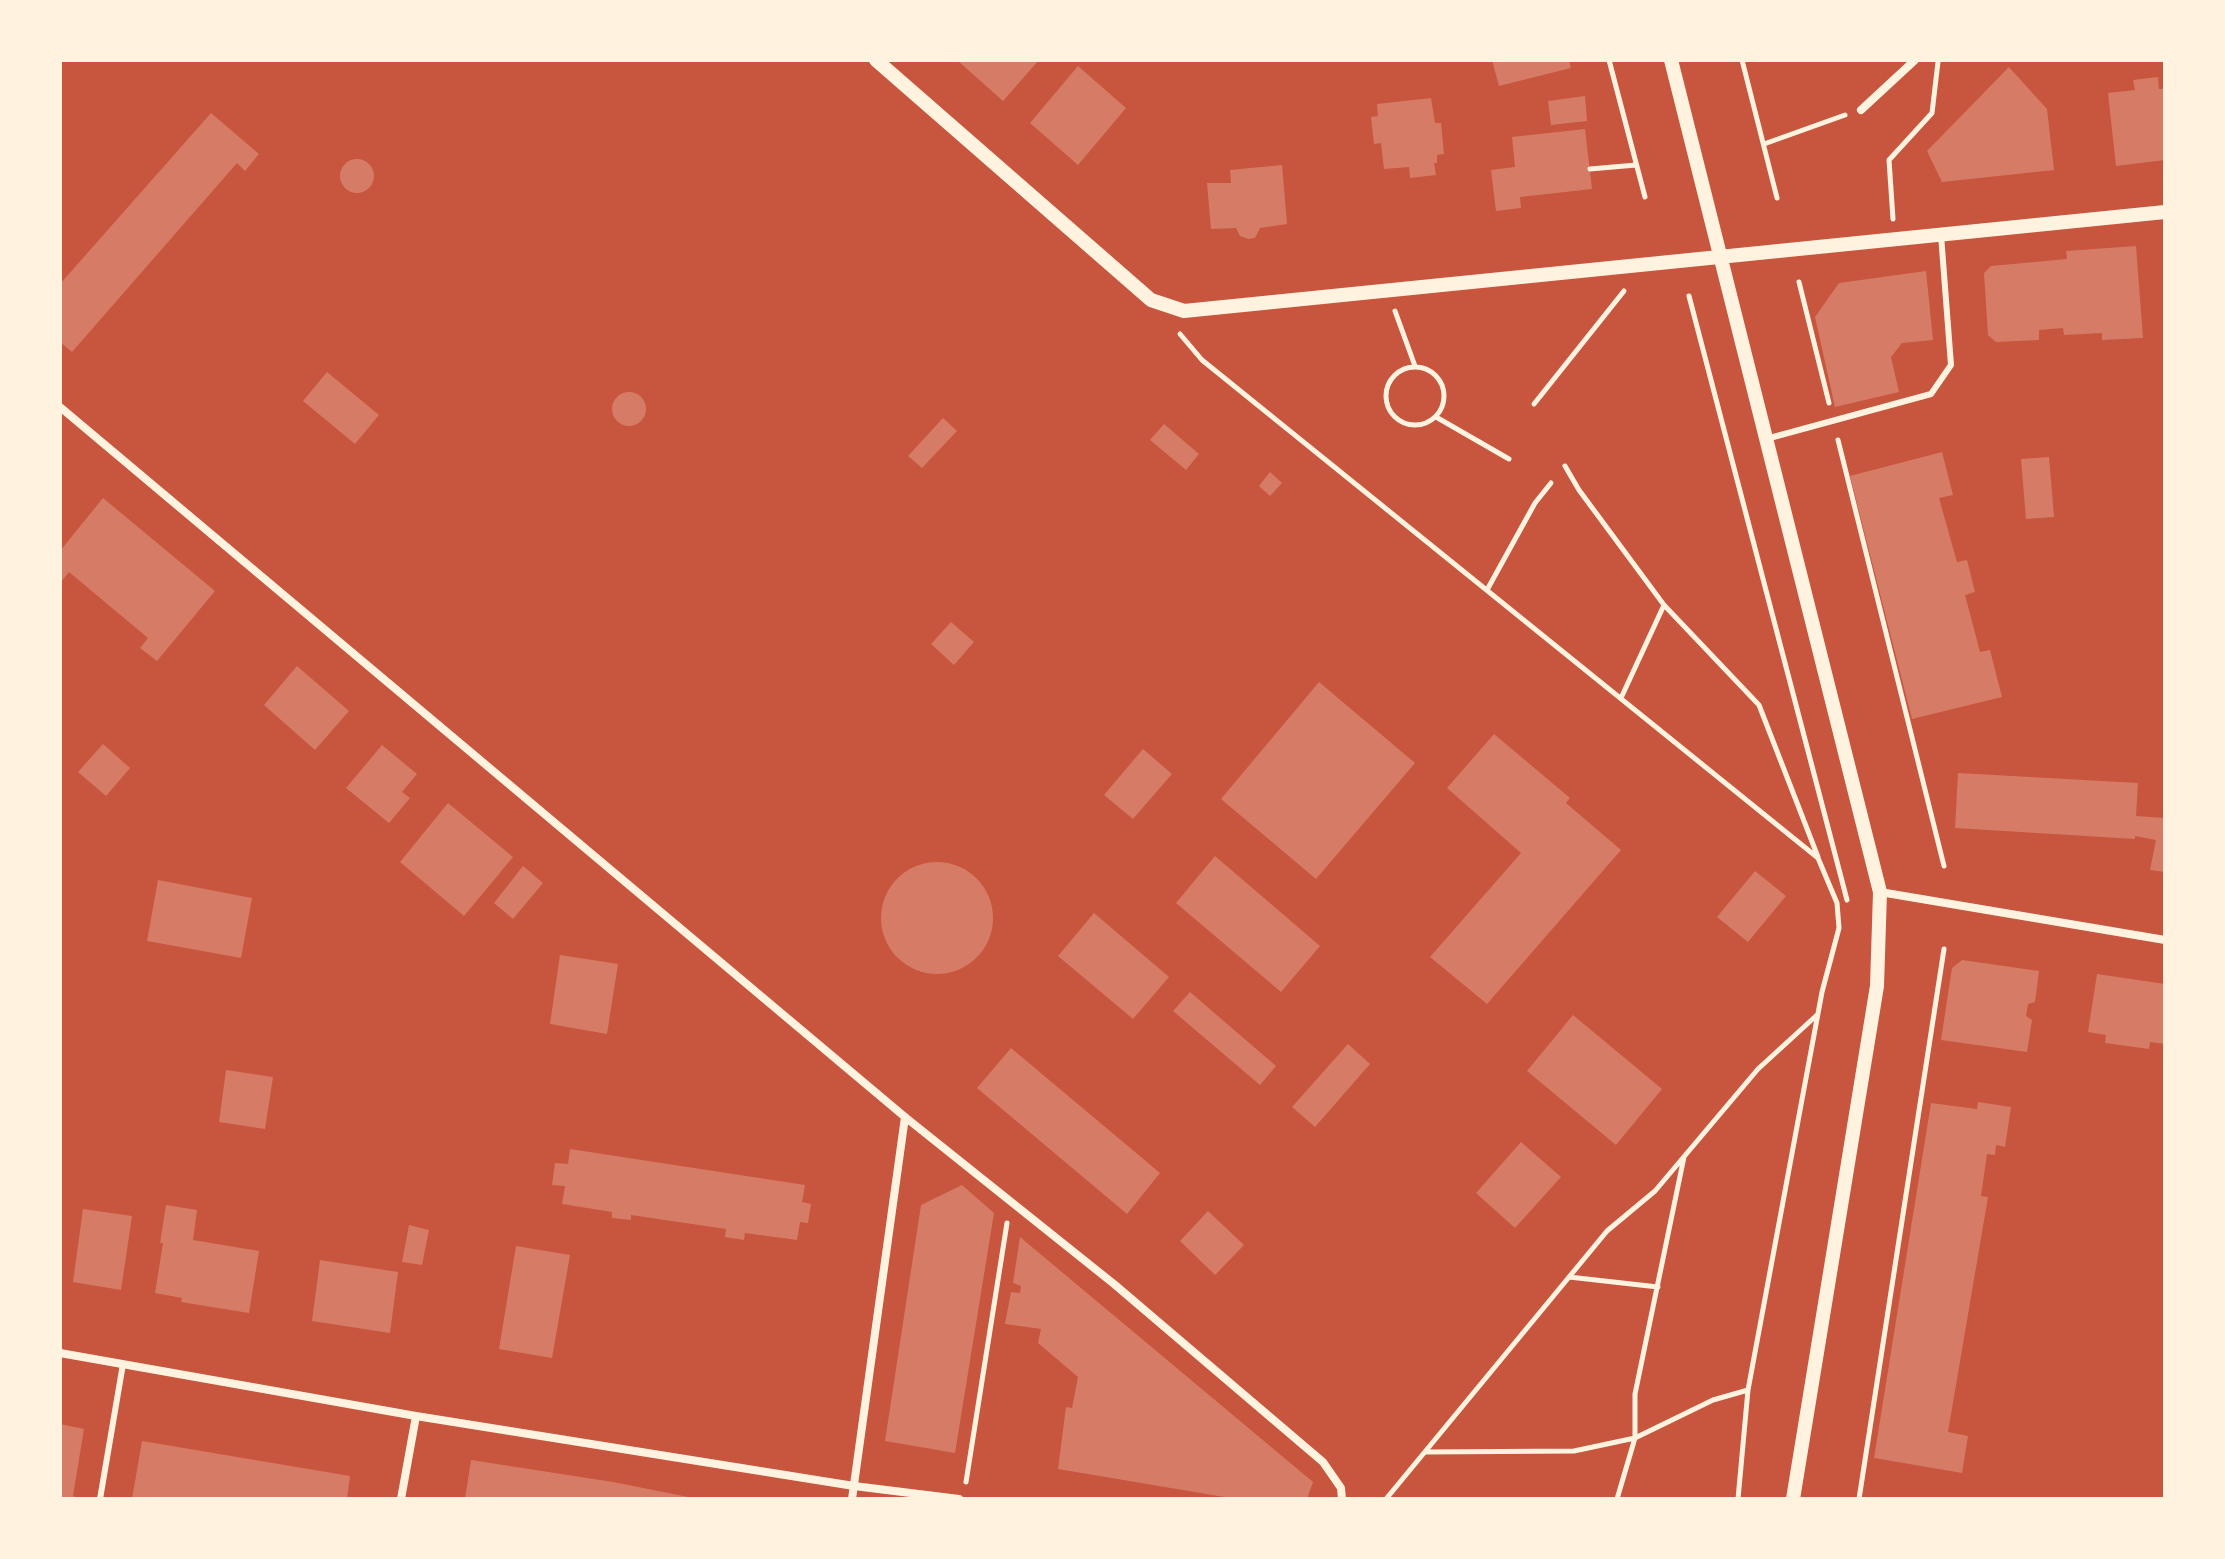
<!DOCTYPE html>
<html>
<head>
<meta charset="utf-8">
<style>
  body { margin:0 }
  #map { position:relative; width:2225px; height:1559px; overflow:hidden; background:#c8553d; font-family:"Noto Serif",serif }
  canvas { display:block }
  .frame { position:absolute; inset:0; border:62px solid #fff3e0; pointer-events:none }
</style>
</head>
<body>
<div id="map">
<canvas width="2225" height="1559"></canvas>
<div class="frame"></div>
</div>
<script>
const c = document.querySelector('canvas').getContext('2d');
c.lineJoin = 'round';
function paint(path, color) { c.fillStyle = color; c.fill(path, 'evenodd'); }
const shape = rows => new Path2D(rows.map(r => 'M' + r).join(''));
function stroke(path, color, width, dash) { c.strokeStyle = color; c.lineWidth = width; c.lineCap = dash ? 'butt' : 'round'; c.setLineDash(dash || []); c.stroke(path); }
paint(shape([
  [957,60,1039,60,1003,101],
  [1492,60,1569,60,1571,68,1499,86],
  [1078,66,1126,108,1078,165,1030,123],
  [2009,67,2047,109,2054,170,1942,182,1927,151],
  [2158,77,2159,89,2165,89,2165,160,2116,166,2108,93,2135,90,2133,80],
  [1585,96,1587,121,1551,125,1548,101],
  [1431,98,1435,123,1441,123,1444,154,1437,155,1437,163,1434,163,1436,175,1410,178,1409,167,1384,169,1381,143,1374,144,1371,117,1378,116,1377,104],
  [211,113,259,154,245,171,237,163,72,352,60,342,60,284],
  [1585,129,1592,189,1520,197,1521,208,1496,211,1491,170,1515,167,1512,137],
  '340 176a17 17 0 1 1 34 0a17 17 0 1 1-34 0Z',
  [1282,165,1287,224,1260,228,1255,238,1248,239,1240,236,1236,228,1211,229,1207,183,1231,183,1230,170],
  [2136,246,2143,338,2102,340,2102,333,2064,335,2063,328,2039,330,2039,340,1996,342,1988,335,1984,273,1991,266,2067,259,2066,251],
  [1926,271,1933,340,1902,343,1891,357,1899,392,1835,407,1815,317,1839,283],
  [327,372,379,415,355,444,303,401],
  '612 409a17 17 0 1 1 34 0a17 17 0 1 1-34 0Z',
  [943,418,957,431,922,468,908,456],
  [1164,424,1199,454,1186,470,1150,440],
  [1942,452,1953,495,1939,498,1957,562,1967,560,1975,592,1965,595,1973,625,1980,652,1990,650,2002,697,1912,719,1850,476],
  [2049,457,2054,517,2026,519,2021,459],
  [1270,472,1282,483,1270,496,1259,486],
  [103,498,215,591,157,661,140,648,148,638,69,572,60,583,60,551],
  [951,622,974,642,954,665,931,644],
  [297,666,349,711,315,750,264,705],
  [1319,682,1415,763,1316,879,1221,799],
  [1494,734,1570,798,1566,803,1621,850,1487,1004,1430,957,1521,853,1447,788],
  [103,744,130,768,106,796,78,772],
  [382,745,417,774,402,792,410,798,389,823,346,788],
  [1143,749,1172,774,1133,819,1104,795],
  [1958,773,2138,783,2136,816,2165,818,2165,872,2150,870,2156,840,2135,836,2135,839,1955,828],
  [448,803,513,857,464,916,400,862],
  [1215,856,1320,946,1281,992,1176,903],
  '881 918a56 56 0 1 1 112 0a56 56 0 1 1-112 0Z',
  [523,866,543,883,513,919,494,903],
  [1755,871,1786,896,1748,942,1717,917],
  [158,880,252,898,241,958,147,941],
  [1094,913,1169,977,1133,1019,1058,956],
  [560,955,618,964,607,1034,550,1024],
  [1962,960,2039,971,2035,1002,2028,1004,2026,1016,2032,1020,2027,1052,1941,1040,1952,968],
  [2097,974,2165,984,2165,1044,2150,1042,2149,1049,2105,1043,2106,1035,2088,1032],
  [1190,992,1276,1066,1260,1085,1173,1011],
  [1573,1015,1662,1089,1616,1145,1527,1071],
  [1348,1044,1370,1064,1315,1127,1292,1107],
  [1011,1048,1160,1173,1127,1214,977,1088],
  [226,1070,273,1077,265,1129,219,1122],
  [1978,1102,2011,1107,2005,1147,1996,1145,1995,1155,1987,1154,1981,1196,1988,1197,1948,1432,1968,1436,1962,1473,1874,1458,1931,1103,1977,1109],
  [1521,1142,1561,1177,1515,1228,1476,1193],
  [570,1149,805,1185,802,1202,811,1204,808,1223,800,1222,797,1240,745,1233,744,1240,725,1237,726,1229,631,1215,631,1220,612,1218,612,1212,562,1204,565,1186,552,1185,555,1163,568,1164],
  [962,1185,994,1213,955,1453,885,1441,921,1205],
  [166,1205,197,1210,193,1240,259,1251,249,1313,181,1302,182,1298,155,1293,163,1243,160,1243],
  [83,1209,132,1216,121,1290,73,1282],
  [1208,1211,1244,1245,1215,1275,1180,1241],
  [409,1225,429,1230,422,1265,402,1262],
  [1020,1237,1313,1482,1307,1499,1236,1499,1058,1469,1066,1407,1072,1408,1078,1377,1038,1343,1041,1329,1005,1324,1011,1292,1020,1293,1021,1286,1013,1283],
  [516,1246,570,1255,552,1358,499,1349],
  [320,1260,398,1272,390,1333,312,1321],
  [60,1424,84,1429,73,1496,81,1499,60,1499],
  [142,1441,350,1476,347,1499,132,1499],
  [471,1460,613,1482,698,1499,465,1499]
]), '#d67c66');
stroke(shape([
  [1609,60,1645,197],
  [1742,60,1777,198],
  [1764,144,1845,115],
  [1590,169,1636,165],
  [1893,219,1889,160,1932,113,1938,62],
  [1799,282,1829,403],
  [1689,296,1847,900],
  [1395,311,1415,366],
  [1180,334,1202,360,1818,858,1837,903,1839,928,1822,992,1748,1390,1738,1499],
  '1386 396a29 29 0 1 1 58 0a29 29 0 1 1-58 0Z',
  [1534,404,1624,291],
  [1436,417,1509,459],
  [1838,440,1944,866],
  [1565,466,1579,490,1664,605,1759,705,1818,857],
  [1487,590,1535,503,1551,483],
  [1621,698,1664,605],
  [1569,1277,1658,1287],
  [1426,1452,1574,1451,1635,1438,1713,1400,1748,1390],
  [966,1482,1007,1223],
  [1386,1499,1607,1231,1655,1191,1758,1069,1817,1015],
  [1617,1499,1635,1438,1635,1394,1684,1157],
  [1859,1499,1944,949]
]), '#fff3e0', 5);
stroke(shape([
  [1766,439,1931,394,1951,365,1941,235],
  [100,1499,123,1364]
]), '#fff3e0', 6);
stroke(shape([
  [1861,110,1915,60],
  [60,407,905,1117,1114,1284,1323,1462,1341,1488,1342,1499],
  [1880,892,2165,940],
  [60,1353,416,1416,854,1486,959,1499],
  [401,1499,416,1416],
  [852,1499,905,1117]
]), '#fff3e0', 8);
stroke(shape([
  [876,60,1151,300,1184,311,2165,212],
  [1671,60,1880,892,1877,986,1793,1499]
]), '#fff3e0', 14);
</script>
</body>
</html>
